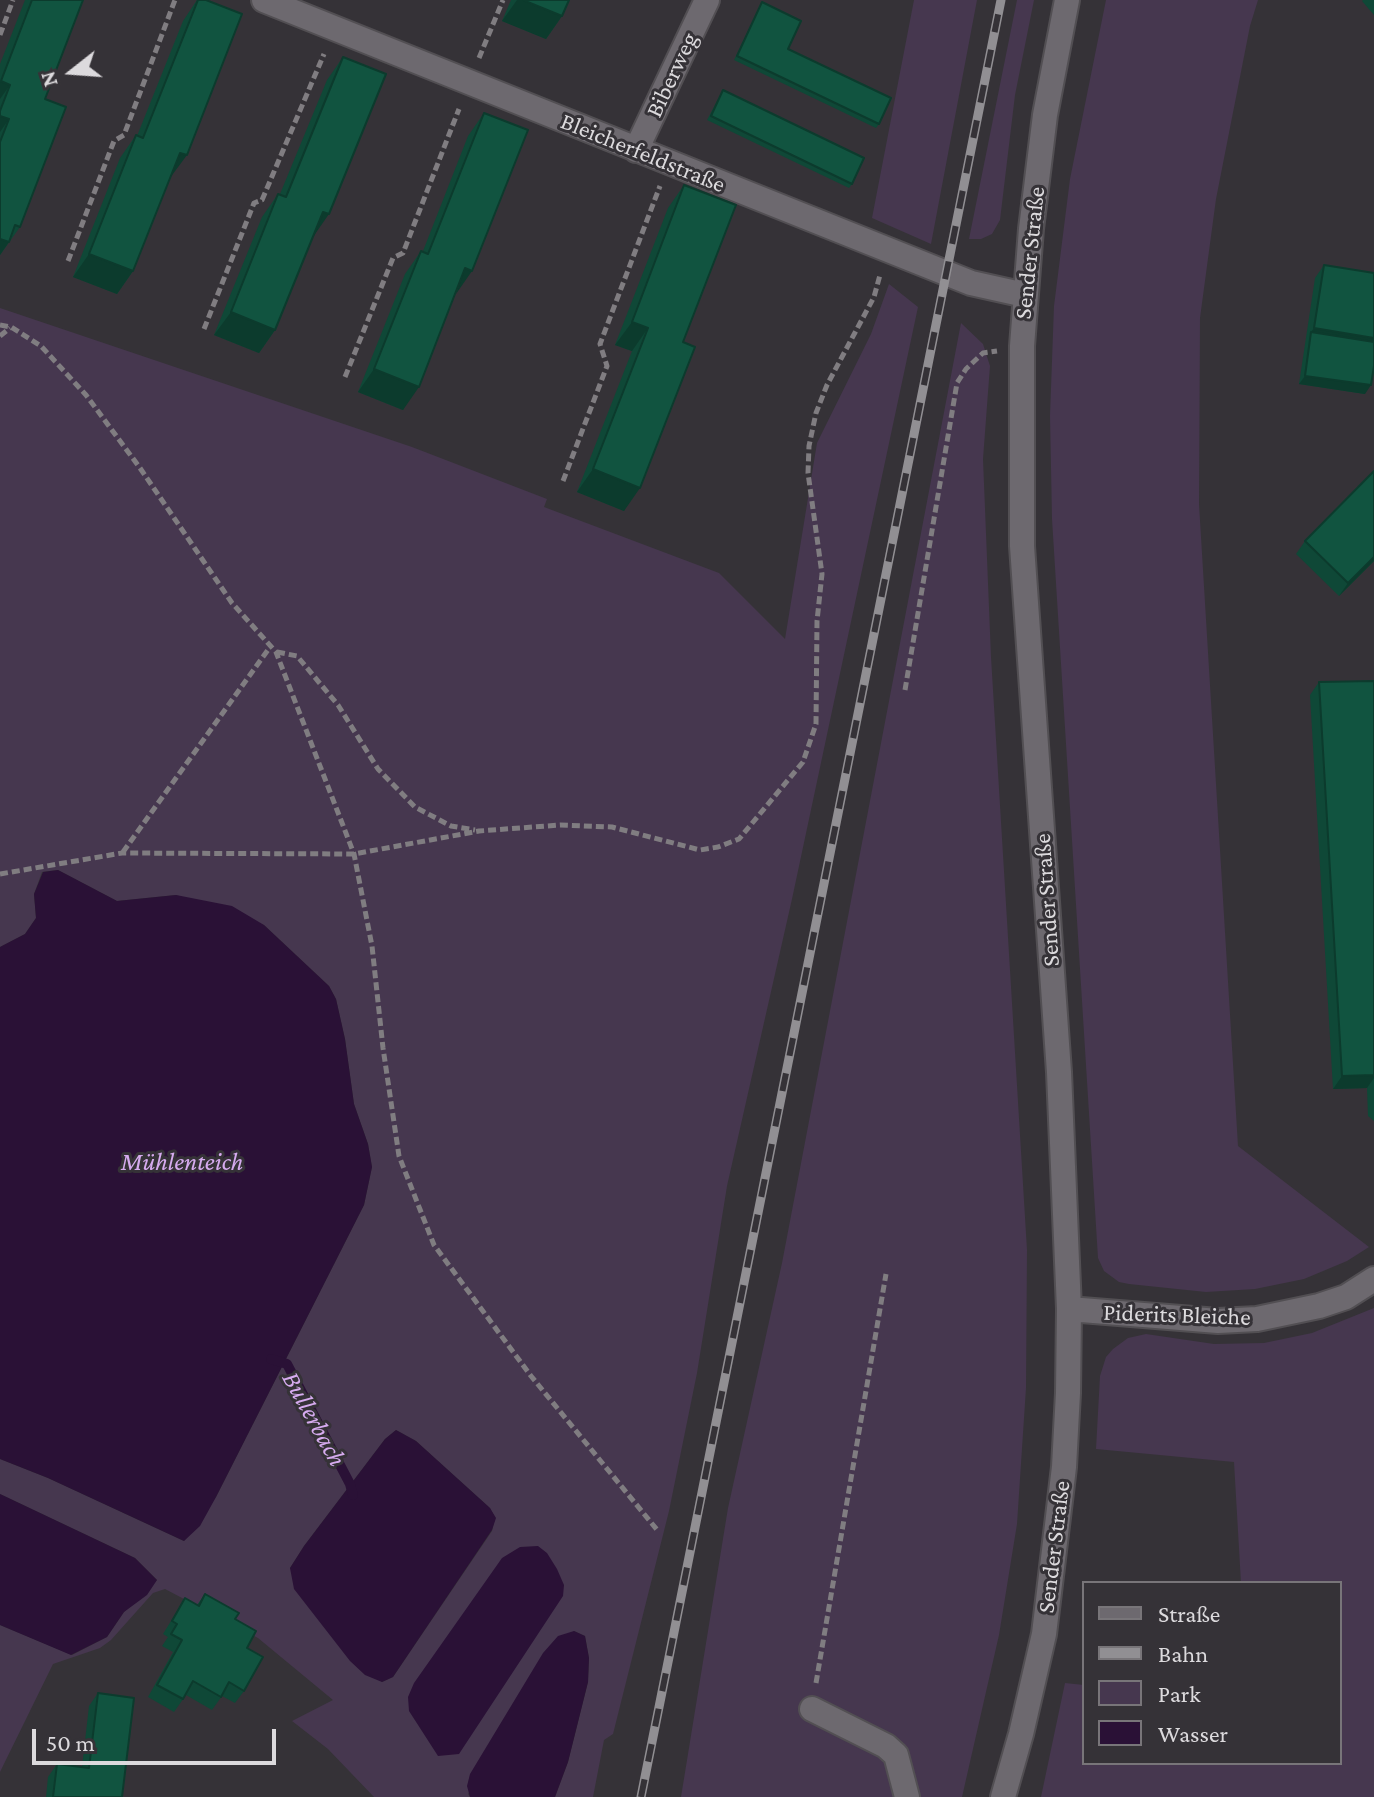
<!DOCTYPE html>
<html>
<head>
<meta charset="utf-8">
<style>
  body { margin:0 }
  #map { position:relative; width:1374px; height:1797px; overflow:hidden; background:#353237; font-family:"Crimson Pro",serif }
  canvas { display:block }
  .legend { position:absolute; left:1082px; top:1581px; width:260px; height:184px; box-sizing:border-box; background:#353237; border:2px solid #787579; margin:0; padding:10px 14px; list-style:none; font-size:24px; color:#dcdadd }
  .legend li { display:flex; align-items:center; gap:16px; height:40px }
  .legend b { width:40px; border:2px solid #787579 }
  .north { position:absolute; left:32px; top:32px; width:80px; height:80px; -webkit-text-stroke:6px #353237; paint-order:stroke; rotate:253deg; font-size:22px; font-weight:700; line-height:32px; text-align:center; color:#dcdadd }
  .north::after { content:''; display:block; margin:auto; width:28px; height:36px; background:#dcdadd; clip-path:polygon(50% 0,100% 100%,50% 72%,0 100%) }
  .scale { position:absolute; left:32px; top:1729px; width:244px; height:36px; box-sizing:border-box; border:4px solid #dcdadd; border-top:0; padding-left:10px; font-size:24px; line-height:28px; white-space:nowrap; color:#dcdadd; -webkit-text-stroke:6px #353237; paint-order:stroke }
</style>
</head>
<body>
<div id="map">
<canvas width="1374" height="1797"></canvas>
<ul class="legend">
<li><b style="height:10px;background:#6d696f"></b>Straße</li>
<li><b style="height:10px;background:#918f93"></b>Bahn</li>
<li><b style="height:22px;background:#46374f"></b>Park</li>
<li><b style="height:22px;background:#2a1136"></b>Wasser</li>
</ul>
<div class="north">N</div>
<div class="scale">50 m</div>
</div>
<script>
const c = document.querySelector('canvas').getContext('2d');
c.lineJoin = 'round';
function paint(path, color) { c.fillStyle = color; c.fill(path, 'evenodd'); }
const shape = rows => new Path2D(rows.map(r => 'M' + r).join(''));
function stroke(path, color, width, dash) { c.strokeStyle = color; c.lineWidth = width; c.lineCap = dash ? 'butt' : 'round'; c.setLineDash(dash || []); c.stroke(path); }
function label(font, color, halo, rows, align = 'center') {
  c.font = font + ' "Crimson Pro",serif'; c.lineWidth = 6; c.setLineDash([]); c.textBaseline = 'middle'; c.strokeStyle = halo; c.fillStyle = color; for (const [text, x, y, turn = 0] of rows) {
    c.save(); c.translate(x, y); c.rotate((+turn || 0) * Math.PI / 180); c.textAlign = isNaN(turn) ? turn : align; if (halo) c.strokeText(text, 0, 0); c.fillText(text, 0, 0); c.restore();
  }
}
paint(shape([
  [914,0,977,0,931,244,872,218],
  [1017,0,1034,0,1015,95,1000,220,992,234,981,239,969,239],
  [1106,0,1258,0,1250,26,1216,199,1200,318,1199,504,1238,1146,1369,1247,1347,1261,1304,1279,1255,1289,1206,1292,1129,1284,1119,1282,1104,1271,1098,1258,1052,519,1050,416,1054,306,1070,179],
  [889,284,918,307,792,899,727,1186,697,1373,669,1511,613,1734,604,1740,593,1797,555,1797,568,1762,588,1682,589,1658,585,1636,574,1631,468,1794,470,1797,374,1797,328,1749,292,1721,333,1700,258,1638,165,1589,153,1593,111,1640,100,1648,53,1664,0,1772,0,1625,72,1655,107,1637,124,1612,157,1580,135,1558,0,1494,0,1459,48,1478,184,1541,216,1497,364,1205,372,1167,368,1144,354,1104,345,1039,336,999,329,986,264,925,176,895,117,901,58,870,42,872,34,894,36,918,25,934,0,947,0,308,412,447,547,499,544,507,719,573,785,639,817,443,871,334],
  [396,1430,416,1441,490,1508,495,1518,492,1531,393,1677,382,1682,290,1568,304,1546,385,1439],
  [961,323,983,344,990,366,983,459,991,657,1027,1250,1026,1388,1017,1524,999,1635,962,1797,681,1797,728,1508,782,1263],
  [1374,1308,1374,1797,1041,1797,1065,1683,1084,1685,1084,1763,1340,1763,1340,1583,1241,1583,1234,1462,1096,1449,1100,1376,1106,1357,1113,1349,1128,1338,1146,1334,1214,1344,1264,1343,1312,1333]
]), '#46374f');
paint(shape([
  [58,870,117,901,176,895,232,906,264,925,329,986,336,999,345,1039,354,1104,368,1144,372,1167,364,1205,216,1497,200,1526,184,1541,48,1478,0,1459,0,947,25,934,36,918,34,894,43,872],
  [396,1430,416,1441,490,1508,496,1518,492,1530,393,1677,382,1682,365,1675,350,1661,294,1589,290,1568,304,1546,385,1439],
  [0,1494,135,1558,157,1580,147,1595,124,1612,107,1637,71,1655,0,1625],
  [538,1546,547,1553,557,1569,564,1585,563,1596,459,1754,438,1756,409,1711,408,1697,414,1683,502,1558,520,1547],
  [574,1631,585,1636,589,1658,588,1682,568,1762,555,1797,470,1797,467,1786,470,1774,543,1653,558,1636]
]), '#2a1136');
stroke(shape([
  [271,1359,287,1364,350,1484,353,1495]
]), '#2a1136', 10);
const minor = shape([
  [264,0,971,283,1025,295],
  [636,150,707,0],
  [1069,1309,1218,1321,1257,1319,1319,1306,1346,1297,1374,1279],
  [812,1709,886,1746,896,1755,907,1797],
  [1003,1797,1021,1734,1044,1634,1064,1467,1068,1393,1069,1309,1059,1072,1022,546,1022,346,1031,229,1045,115,1067,0]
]);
stroke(minor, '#524f53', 28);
stroke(shape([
  [0,35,13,0],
  [479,58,503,0],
  [68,261,114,141,124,135,175,0],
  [0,325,11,327,41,346,86,395,140,468,232,603,276,652,354,854,372,946,383,1048,399,1156,434,1245,531,1376,658,1531],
  [204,329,254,203,262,200,324,54],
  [0,336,10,328],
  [345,377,393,258,403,253,459,109],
  [563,481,607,366,600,344,660,186],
  [277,652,297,656,338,705,378,769,415,807,451,826,475,830],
  [905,690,957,383,966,369,983,353,997,351],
  [123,852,270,647],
  [0,874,122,853,354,854,479,831,560,825,612,827,700,850,718,847,739,839,803,762,816,724,817,621,822,574,808,473,809,446,816,413,827,385,874,297,880,275],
  [816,1683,886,1274]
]), '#807d81', 5, [8, 4]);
stroke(minor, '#6d696f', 24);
const rail = shape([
  [641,1797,1001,0]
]);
stroke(rail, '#918f93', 9);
stroke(rail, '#353237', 6, [18]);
paint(shape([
  [25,0,83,0,45,99,20,227,0,255,0,64],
  [197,0,206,0,170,178,133,271,117,294,73,277,120,158,136,135,137,136,183,21],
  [511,0,569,0,562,16,546,39,502,21],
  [1363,0,1374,0,1374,15,1362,1],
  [762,2,788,49,879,124,876,128,734,60],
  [343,57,313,237,275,330,259,353,214,335,262,217,278,194,280,194,327,80],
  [723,90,852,184,849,188,707,120],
  [484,113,455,294,403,410,358,392,405,274,421,251,423,251,468,136],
  [684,185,683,342,624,511,577,492,632,351,615,345,668,208],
  [1324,265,1365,394,1299,384,1315,278],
  [1305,541,1374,561,1339,596,1296,554],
  [1374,681,1374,1121,1368,1116,1367,1088,1333,1089,1310,695,1319,682],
  [205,1594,235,1619,247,1648,244,1691,235,1703,222,1696,212,1710,186,1695,174,1712,148,1697,173,1652,162,1646,168,1637,163,1634,185,1598,197,1605],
  [98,1693,122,1797,46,1797,48,1777,57,1764,82,1767,89,1706]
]), '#0f4837');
paint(shape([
  [517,0,523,0,562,16,546,39,502,21],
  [1,81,10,85,0,99,0,82],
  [0,116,9,119,0,132],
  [180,153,187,155,170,178],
  [323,212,329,214,313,237],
  [0,239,9,242,0,255],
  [89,254,133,271,117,294,73,277],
  [465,268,472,271,456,294],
  [231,312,275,330,259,353,214,335],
  [632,322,648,328,632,351,615,345],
  [1314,328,1374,338,1374,352,1311,332],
  [374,369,419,387,403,410,358,392],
  [1305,376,1371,385,1365,394,1299,384],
  [593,469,640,488,624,511,577,492],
  [1374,557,1374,561,1339,596,1348,583],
  [1374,1075,1374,1078,1367,1088,1333,1089,1342,1076]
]), '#0c3b2d');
const building = shape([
  [32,0,83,0,45,99,66,107,20,227,15,225,9,242,0,239,0,142,9,119,0,116,0,111,10,85,1,81,32,0],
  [198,0,206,0,242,14,187,155,180,153,133,271,89,254,136,135,143,138,198,0],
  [523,0,569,0,562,16,523,0],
  [762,2,801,21,788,49,891,98,879,124,737,56,762,2],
  [343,57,386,74,329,214,323,212,275,330,231,312,278,194,286,197,343,57],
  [723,90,864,158,852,184,711,116,723,90],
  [484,113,528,130,472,271,465,268,419,387,374,369,421,251,428,254,484,113],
  [684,185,736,205,683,342,695,347,640,488,593,469,648,328,632,322,684,185],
  [1324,265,1374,273,1374,338,1314,328,1324,265],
  [1311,332,1374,342,1374,366,1371,385,1305,376,1311,332],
  [1374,471,1374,557,1348,583,1305,541,1374,471],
  [1374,681,1374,1075,1342,1076,1319,682,1374,681],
  [205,1594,239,1613,235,1619,256,1631,247,1648,263,1657,244,1691,229,1682,221,1697,193,1681,183,1699,157,1685,182,1640,171,1634,177,1624,172,1621,185,1598,199,1606,205,1594],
  [98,1693,134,1698,122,1797,53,1797,57,1764,89,1768,98,1693]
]);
paint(building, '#115440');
stroke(building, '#0c3b2d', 2);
label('24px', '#dcdadd', '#353237', [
  ["Biberweg",672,75,-65],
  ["Bleicherfeldstraße",643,153,22],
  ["Sender Straße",1030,253,-84],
  ["Sender Straße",1047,900,-94],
  ["Piderits Bleiche",1177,1315,2],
  ["Sender Straße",1054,1547,-83]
]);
label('italic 26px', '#d6abef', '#353237', [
  ["Mühlenteich",182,1162],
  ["Bullerbach",314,1419,61]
]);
</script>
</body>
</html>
